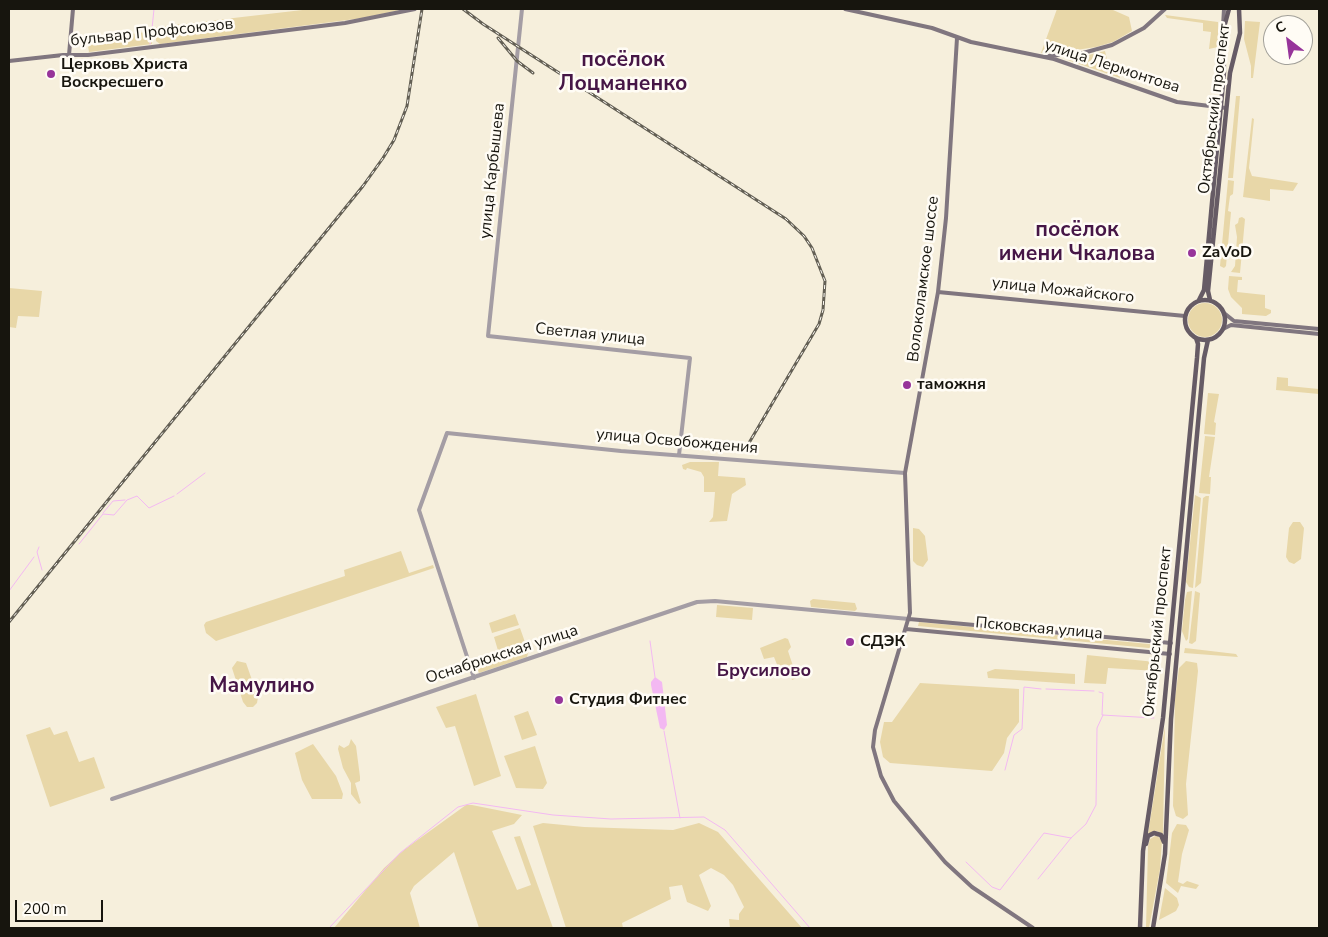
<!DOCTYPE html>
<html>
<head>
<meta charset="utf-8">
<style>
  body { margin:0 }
  #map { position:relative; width:1328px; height:937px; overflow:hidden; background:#f6efdc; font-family:"Nunito Sans",sans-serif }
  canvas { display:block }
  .frame { position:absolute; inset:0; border:10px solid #17150e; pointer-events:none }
  .north { position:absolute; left:1263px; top:15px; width:50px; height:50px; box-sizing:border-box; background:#fffcf5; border:1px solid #a2a099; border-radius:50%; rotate:330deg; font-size:14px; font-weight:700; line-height:20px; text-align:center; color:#17150e }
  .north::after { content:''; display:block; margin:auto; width:18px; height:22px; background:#97349a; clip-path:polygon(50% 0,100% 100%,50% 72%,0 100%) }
  .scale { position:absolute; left:15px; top:900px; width:88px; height:22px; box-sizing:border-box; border:2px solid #17150e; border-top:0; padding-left:6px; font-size:15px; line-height:18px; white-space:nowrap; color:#17150e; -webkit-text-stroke:4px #fffcf5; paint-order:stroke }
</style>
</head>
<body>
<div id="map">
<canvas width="1328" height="937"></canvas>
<div class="frame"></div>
<div class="north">С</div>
<div class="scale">200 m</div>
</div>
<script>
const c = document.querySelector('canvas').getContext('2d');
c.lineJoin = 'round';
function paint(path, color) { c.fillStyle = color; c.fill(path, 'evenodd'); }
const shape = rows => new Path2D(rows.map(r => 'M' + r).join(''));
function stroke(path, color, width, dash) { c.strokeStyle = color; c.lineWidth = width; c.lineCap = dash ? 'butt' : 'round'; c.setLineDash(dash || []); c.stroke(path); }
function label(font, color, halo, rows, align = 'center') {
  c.font = font + ' "Nunito Sans",sans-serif'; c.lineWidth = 5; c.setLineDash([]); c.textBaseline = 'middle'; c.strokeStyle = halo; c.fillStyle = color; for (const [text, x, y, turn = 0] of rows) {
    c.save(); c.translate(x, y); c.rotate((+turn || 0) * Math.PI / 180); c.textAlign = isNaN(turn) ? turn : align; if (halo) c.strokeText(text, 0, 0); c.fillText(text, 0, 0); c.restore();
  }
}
paint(shape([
  [311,9,405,9,363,18,160,44,156,41,156,27],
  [1057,9,1113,10,1129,17,1132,31,1113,42,1096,47,1063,52,1041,53],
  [1165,15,1218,22,1218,47,1209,49,1211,32,1203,31,1203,23,1167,18],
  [1245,21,1260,22,1253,78,1251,78,1251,66,1244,39],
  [153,31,152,44,89,52,87,40],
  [1105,51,1110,72,1120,75,1120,78,1068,60],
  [1236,96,1240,96,1233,178,1228,178],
  [1252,118,1254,119,1249,168,1252,176,1298,183,1293,191,1270,189,1270,201,1243,197],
  [1228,180,1234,181,1233,194,1230,196,1228,211,1231,212,1226,266,1224,268,1220,266],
  [1242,217,1245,219,1240,273,1231,272,1235,266,1237,237,1235,225,1238,223,1239,218],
  [1229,276,1242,277,1242,280,1238,280,1237,292,1265,295,1265,308,1271,310,1271,313,1266,316,1242,314,1242,308,1231,297,1228,289],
  [9,288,42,291,39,317,18,316,16,328,9,327],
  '1188 320a17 17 0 1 1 34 0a17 17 0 1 1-34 0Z',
  [1277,377,1288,378,1288,386,1319,389,1319,394,1276,390],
  [1208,393,1219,394,1214,422,1216,423,1215,435,1204,434],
  [1205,436,1215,437,1209,477,1211,477,1210,494,1199,493],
  [690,462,719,462,718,476,745,478,746,485,732,494,727,521,709,522,713,517,715,492,704,492,704,477,701,472,687,468,686,470,683,469,682,465],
  [1195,495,1201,498,1193,588,1189,587,1186,582],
  [1206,496,1209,496,1201,583,1195,588,1203,498],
  [1293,522,1300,522,1304,528,1301,559,1294,564,1289,562,1286,557,1289,528],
  [913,528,919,529,925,536,928,560,923,567,917,565,913,561],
  [401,551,409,573,433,565,434,568,216,641,206,633,204,625,206,622,345,576,344,570],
  [1192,591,1188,639,1186,641,1182,631,1185,600,1187,592],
  [1195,591,1200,593,1196,641,1192,644,1189,643],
  [813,599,855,603,857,609,855,611,811,607,810,601],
  [717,605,753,608,752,620,716,617],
  [515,614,519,625,492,633,489,623],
  [919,622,1159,645,1159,649,918,626],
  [520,628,526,645,499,654,494,637],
  [785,638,788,639,791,647,788,651,797,678,792,680,789,671,780,672,774,657,764,659,760,648],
  [1185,648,1236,654,1238,657,1184,653],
  [529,650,527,657,479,673,477,668],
  [1087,655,1155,662,1157,671,1108,668,1106,684,1084,683],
  [237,661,246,663,258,697,257,703,253,707,247,707,243,702,232,668],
  [1186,661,1197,663,1198,671,1186,784,1188,815,1183,819,1176,816,1173,806,1175,699,1179,668],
  [995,669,1075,674,1075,684,988,678,987,672],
  [920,683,1019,689,1019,722,1007,738,1004,753,992,771,890,763,883,757,880,742,884,722,892,722],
  [476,694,501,776,474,786,455,726,446,728,436,707],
  [528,711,537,735,522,740,514,716],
  [1165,726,1163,834,1157,831,1148,834],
  [50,727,54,735,67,731,79,762,94,757,105,788,50,807,26,735],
  [351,739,356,746,360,777,360,781,355,783,360,800,361,803,359,804,351,794,351,783,343,768,338,749,339,745,344,748,349,745],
  [313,744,336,776,343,794,342,799,312,799,302,780,295,753],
  [535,746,547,783,543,789,516,788,504,756],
  [466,805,472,805,522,815,514,824,492,831,517,890,531,885,514,837,520,836,553,928,479,928,454,852,414,886,410,893,420,928,334,928,384,868,405,849],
  [543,823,584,827,673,830,699,823,718,832,802,928,730,928,729,919,739,920,739,914,744,907,733,885,724,875,711,868,699,875,711,906,708,911,687,902,682,885,669,887,671,899,622,923,623,928,566,928,533,826],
  [1177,824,1186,825,1189,830,1182,854,1178,882,1183,884,1187,881,1199,885,1196,889,1181,886,1178,893,1166,883,1172,833],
  [1157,835,1162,841,1160,869,1149,928,1146,928,1148,846,1150,839],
  [1165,888,1177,898,1179,905,1176,911,1159,920]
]), '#e8d7a8');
paint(shape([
  [655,677,662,682,667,725,664,730,660,728,651,685,651,682]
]), '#f3b8f2');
stroke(shape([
  [152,29,154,9],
  [150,44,152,31],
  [177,494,205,473],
  [103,513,113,501,125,500],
  [79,544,103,514,114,515,127,500,137,496,149,508,174,496],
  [39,547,37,552,42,570],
  [9,591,34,557],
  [650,641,655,677],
  [1046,689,1094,691],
  [1099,692,1103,693,1102,715,1154,718],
  [664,731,680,818],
  [1005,770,1014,735,1022,729,1024,687,1041,689],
  [966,862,992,887,1000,890,1044,833,1071,838],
  [1038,879,1071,838,1086,824,1096,805,1097,728,1103,715],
  [329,928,400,853,458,807,473,803,553,815,611,819,704,817,725,830,810,928]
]), '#f3b8f2', 1);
stroke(shape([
  [522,9,488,336,690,358,679,455],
  [474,678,419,510,447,433,621,451,905,473],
  [112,799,697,602,715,601,909,619]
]), '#a49da4', 4);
stroke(shape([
  [845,9,932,28,971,42,1054,59,1177,102,1226,108],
  [1223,26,1224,9],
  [957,38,946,218,938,292,905,473,910,613,875,730,873,747,881,776,894,801,945,862,972,887,1033,928],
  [69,55,73,9],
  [1047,56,1083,53,1112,45,1144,28,1165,9],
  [9,61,63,55,88,55,345,23,415,9],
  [938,292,1185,316],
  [1224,313,1234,321,1319,329],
  [1223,329,1231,325,1319,334],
  [909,619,1171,643],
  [906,629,1170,654]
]), '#80767f', 4);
stroke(shape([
  '1185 320a20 20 0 1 1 40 0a20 20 0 1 1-40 0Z',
  [1199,300,1204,290,1224,72,1223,31,1229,9],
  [1210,300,1208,291,1230,73,1240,33,1239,9],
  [1146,844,1148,836,1154,833,1161,835,1164,842],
  [1140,928,1143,851,1163,718,1197,358,1198,344,1196,338],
  [1153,928,1165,854,1171,719,1204,358,1208,340]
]), '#665b65', 4.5);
const rail = shape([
  [463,9,483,24,786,219,804,236,812,248,825,281,823,310,819,324,746,448],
  [498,38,517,61,533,73],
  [9,622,363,186,383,158,394,140,407,106,422,9]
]);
stroke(rail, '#635f54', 3);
stroke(rail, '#fffcf5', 1, [4]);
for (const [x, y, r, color] of [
  [51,74,5,"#97349a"],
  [1192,253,5,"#97349a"],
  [907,385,5,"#97349a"],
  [850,642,5,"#97349a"],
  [559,700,5,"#97349a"]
]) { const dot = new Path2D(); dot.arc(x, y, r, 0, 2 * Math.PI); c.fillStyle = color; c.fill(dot); stroke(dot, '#fffcf5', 2); }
label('16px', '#17150e', '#fffcf5', [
  ["бульвар Профсоюзов",152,33,-6],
  ["улица Лермонтова",1112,67,18],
  ["Октябрьский проспект",1215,109,-83],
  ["улица Карбышева",493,171,-84],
  ["Волоколамское шоссе",924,279,-83],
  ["улица Можайского",1063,291,6],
  ["Светлая улица",590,335,6],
  ["улица Освобождения",677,442,5],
  ["Псковская улица",1039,629,5],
  ["Октябрьский проспект",1158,632,-84],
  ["Оснабрюкская улица",502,655,-18]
]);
label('bold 16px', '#17150e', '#fffcf5', [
  ["Церковь Христа",61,65],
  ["Воскресшего",61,83],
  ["ZaVoD",1202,253],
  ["таможня",917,385],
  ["СДЭК",860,642],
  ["Студия Фитнес",569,700]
], 'left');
label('bold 18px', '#461646', '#fffcf5', [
  ["Брусилово",764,672]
]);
label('bold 21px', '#461646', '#fffcf5', [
  ["посёлок",623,61],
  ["Лоцманенко",623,85],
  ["посёлок",1077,231],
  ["имени Чкалова",1077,255],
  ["Мамулино",262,687]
]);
</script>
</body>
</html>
